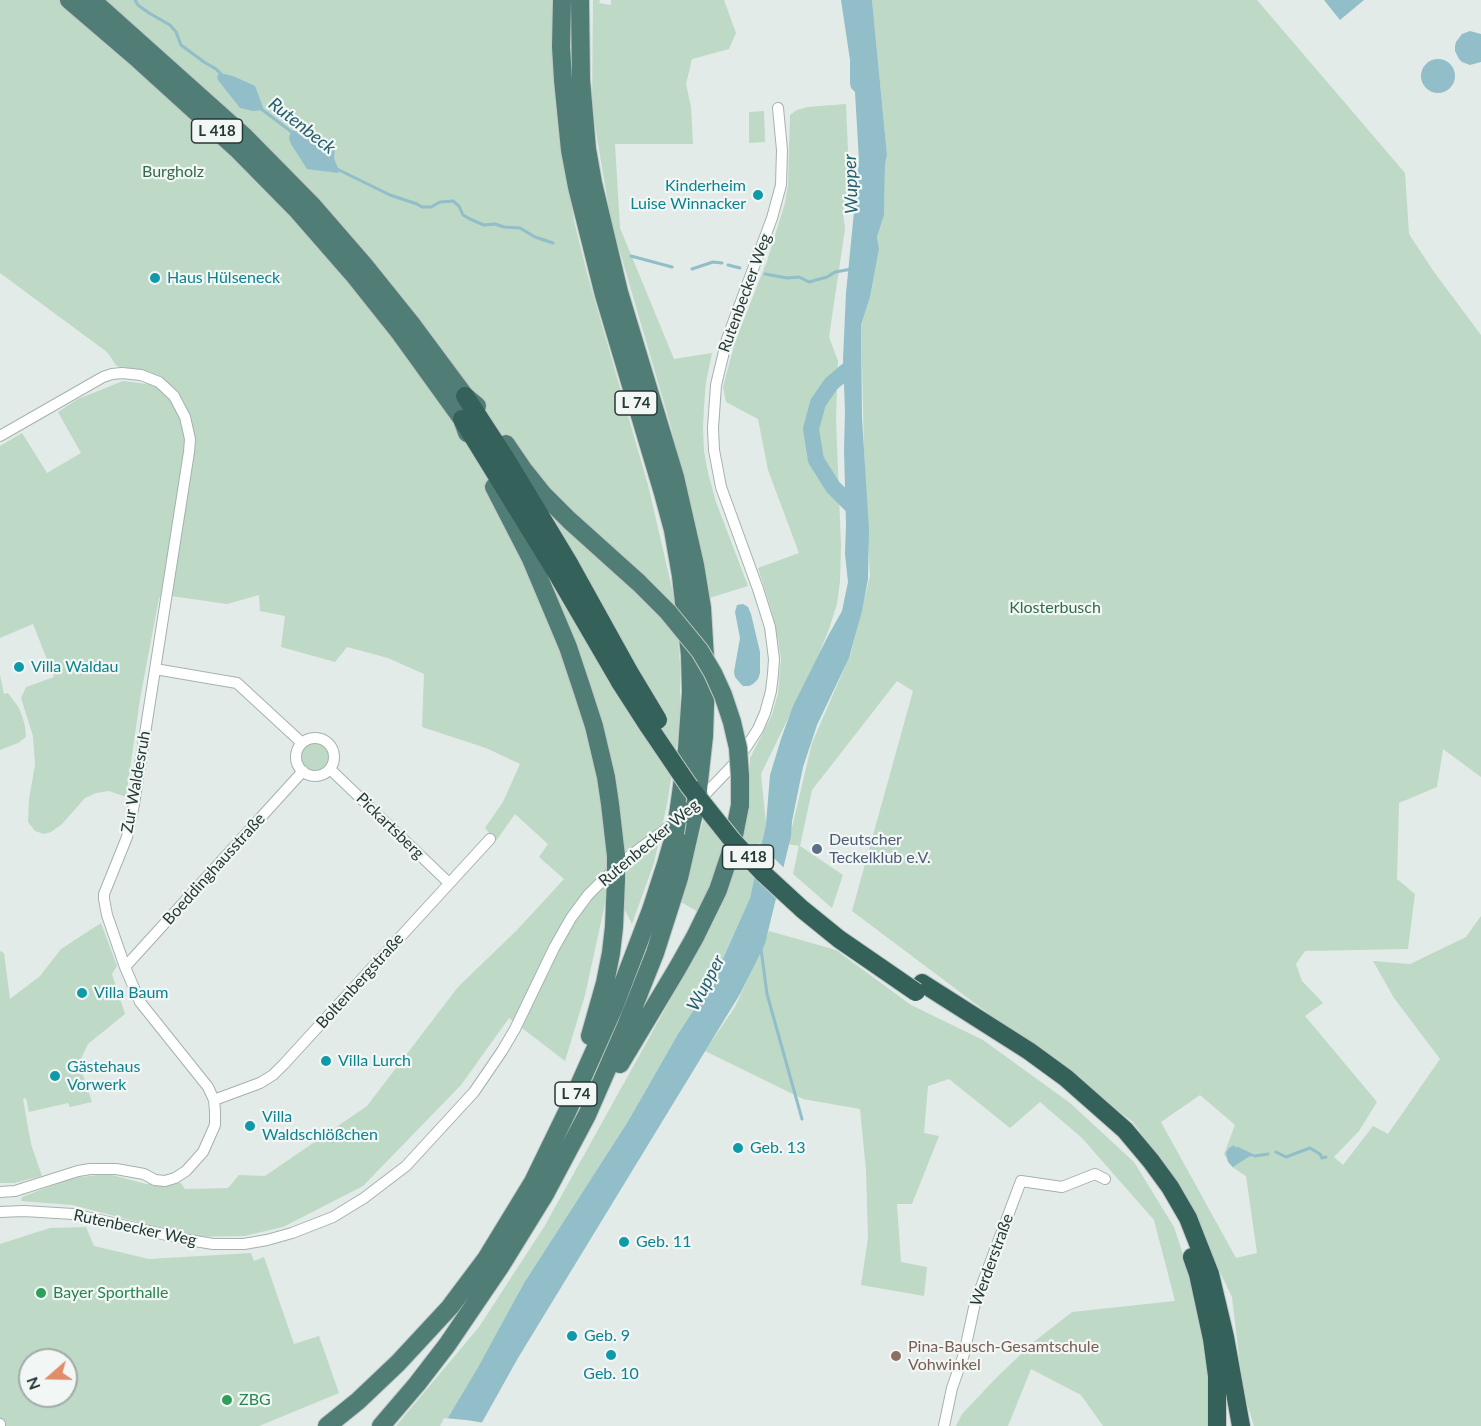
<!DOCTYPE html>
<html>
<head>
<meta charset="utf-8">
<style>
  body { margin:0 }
  #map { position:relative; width:1481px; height:1426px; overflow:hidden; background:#e2ebe7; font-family:Lato,sans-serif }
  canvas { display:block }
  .north { position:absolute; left:18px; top:1348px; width:60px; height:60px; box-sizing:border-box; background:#f2f7f5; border:2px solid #a0aba8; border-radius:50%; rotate:250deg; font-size:16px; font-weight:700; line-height:24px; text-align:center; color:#243a35 }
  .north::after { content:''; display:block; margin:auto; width:21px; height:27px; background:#e18c6a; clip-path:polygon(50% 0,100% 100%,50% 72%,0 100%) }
</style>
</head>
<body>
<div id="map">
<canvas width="1481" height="1426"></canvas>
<div class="north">N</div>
</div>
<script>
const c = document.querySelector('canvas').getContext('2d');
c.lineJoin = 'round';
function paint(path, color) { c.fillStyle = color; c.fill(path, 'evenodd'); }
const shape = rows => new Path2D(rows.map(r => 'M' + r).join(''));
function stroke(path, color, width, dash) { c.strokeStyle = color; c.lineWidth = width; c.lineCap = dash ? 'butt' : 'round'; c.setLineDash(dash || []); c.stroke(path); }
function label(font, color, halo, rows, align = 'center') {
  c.font = font + ' Lato,sans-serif'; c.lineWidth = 4.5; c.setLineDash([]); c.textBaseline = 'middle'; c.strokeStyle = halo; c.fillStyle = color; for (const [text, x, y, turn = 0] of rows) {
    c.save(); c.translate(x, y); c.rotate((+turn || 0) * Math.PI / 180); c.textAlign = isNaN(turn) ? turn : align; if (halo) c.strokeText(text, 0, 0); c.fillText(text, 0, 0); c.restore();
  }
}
paint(shape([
  [0,0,553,0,553,45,574,221,587,273,648,485,675,601,680,664,680,726,667,804,654,863,632,924,610,881,585,995,565,1061,509,1018,461,1085,363,1186,283,1227,244,1236,191,1237,134,1221,72,1205,21,1201,22,1197,72,1178,108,1174,146,1184,181,1183,185,1189,228,1188,239,1175,265,1176,367,1106,458,987,518,929,564,879,539,857,548,844,515,814,496,841,485,828,503,802,520,764,486,748,422,727,424,674,388,658,347,647,335,662,281,647,285,616,260,611,259,595,227,604,171,596,159,598,140,699,126,797,109,791,96,793,85,798,62,824,51,832,44,834,35,831,28,822,29,799,35,765,33,736,21,698,26,687,54,677,33,624,0,638,0,446,22,433,47,473,81,453,58,412,78,399,123,381,147,384,116,365,107,352,0,273],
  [593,0,600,0,599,3,611,5,611,0,724,0,736,33,729,49,692,59,686,84,691,107,693,144,615,144,620,228,674,359,712,353,706,382,704,406,703,428,704,451,708,473,716,502,748,586,706,599,698,555,671,427,611,221,592,108],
  [872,0,1257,0,1405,173,1409,234,1434,272,1481,335,1481,777,1443,749,1437,787,1399,803,1397,879,1415,894,1408,949,1305,951,1296,964,1302,981,1323,1003,1305,1016,1377,1102,1359,1131,1334,1157,1343,1165,1373,1126,1388,1134,1440,1059,1394,998,1373,961,1410,964,1466,937,1481,916,1481,1426,1254,1426,1243,1390,1232,1297,1179,1187,1133,1122,852,911,913,691,897,681,812,790,800,846,843,875,832,908,793,874,799,846,788,844,812,743,851,653,870,576,864,450,861,325,870,297,879,249,877,237,884,215,885,165,887,155],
  [1200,1095,1235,1125,1224,1154,1232,1167,1246,1176,1257,1253,1236,1258,1161,1122],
  [846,104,849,176,843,213,845,229,829,337,838,361,836,419,841,546,840,581,837,604,829,629,817,659,761,774,766,824,750,898,714,979,678,1034,627,1123,524,1283,477,1369,443,1426,396,1426,479,1327,544,1227,714,921,681,902,704,818,735,855,748,806,750,758,772,715,778,693,781,659,778,640,771,609,758,568,799,553,768,470,758,419,726,402,723,387,735,342,767,261,785,203,788,185,790,115,797,110,808,107],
  [764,111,765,142,749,143,749,112],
  [0,675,4,694,8,693,19,708,22,716,25,726,26,737,18,743,0,750],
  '300 757a15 15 0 1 1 30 0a15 15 0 1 1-30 0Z',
  [101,923,117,966,112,974,125,1014,88,1044,79,1063,92,1102,70,1107,68,1103,29,1112,26,1098,23,1099,31,1144,42,1176,14,1183,0,1183,0,951,4,953,10,999,40,976,61,949],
  [769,931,836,950,911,1005,983,1040,1070,1103,1134,1162,1174,1227,1197,1297,1208,1342,1207,1426,1103,1426,1081,1395,1031,1369,1008,1426,956,1426,962,1414,998,1376,1035,1341,1072,1312,1175,1301,1154,1220,1082,1138,1040,1102,1010,1128,949,1079,928,1086,924,1133,939,1136,912,1204,897,1204,901,1262,927,1267,924,1296,861,1285,868,1238,866,1170,860,1109,803,1099,705,1051,735,1007],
  [86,1227,94,1246,149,1259,251,1253,254,1261,264,1257,294,1344,319,1336,339,1393,259,1426,0,1426,0,1244,50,1228],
  [30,1360,66,1360,66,1396,30,1396]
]), '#bed9c6');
paint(shape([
  [841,0,872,0,887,155,885,165,884,215,877,237,879,249,870,297,861,325,862,418,869,530,868,579,862,611,849,658,817,725,803,767,792,821,791,836,765,944,740,994,518,1358,480,1426,443,1426,477,1369,524,1283,627,1123,678,1034,714,979,750,898,766,824,770,775,781,739,793,706,828,636,842,611,848,582,845,554,846,524,844,450,845,411,843,359,846,293,859,161,855,92,851,88,850,83,850,60],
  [1324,0,1364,0,1340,20],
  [1470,31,1481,34,1481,62,1470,65,1462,62,1459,59,1455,51,1455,46,1456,42,1462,34],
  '1421 76a17 17 0 1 1 34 0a17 17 0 1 1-34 0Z',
  [220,73,233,76,255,86,264,110,253,111,240,108,218,80,217,76],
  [300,130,305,131,311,137,333,142,335,147,334,158,339,171,338,173,307,169,291,144,289,138,291,131],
  [743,604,748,607,751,614,760,652,760,673,758,679,753,684,749,686,743,686,740,683,735,677,734,672,740,638,735,612,737,605],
  [1234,1145,1235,1147,1238,1147,1255,1155,1255,1157,1250,1156,1233,1167,1228,1162,1226,1153,1229,1148]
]), '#91bec9');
paint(shape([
  [759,843,786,870,779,898,753,872],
  [444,1418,466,1420,485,1423,483,1426,440,1426]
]), '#e2ebe7');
stroke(shape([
  [135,0,138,5,149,13,170,25,176,32,181,45,204,62,216,69,222,75],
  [260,108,293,133],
  [337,169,390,195,417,204,422,207,431,207,440,202,453,201,459,206,463,215,470,219,484,225,495,224,504,227,520,228,535,237,553,243],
  [631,256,672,267],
  [728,265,740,268],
  [692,269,713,262,722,263],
  [765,274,787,278,799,277,809,282,827,277,835,272,852,269],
  [761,949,767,994,802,1119],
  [1276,1152,1286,1157,1310,1148,1320,1154,1322,1158,1326,1157],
  [1255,1156,1268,1154]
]), '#91bec9', 3);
stroke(shape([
  [852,366,831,384,818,403,811,429,816,460,833,487,855,509]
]), '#91bec9', 16);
const minor = shape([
  [0,436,103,377,112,374,122,373,141,375,159,382,174,396,185,417,190,439,189,452,134,804,127,837,104,894,104,899,107,915,125,967,140,1002,208,1087,214,1100,215,1111,215,1125,203,1152,186,1171,175,1178,165,1181,155,1180,144,1174,116,1169,90,1169,78,1171,15,1191,0,1192],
  [155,669,237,683,302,743],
  '296 757a19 19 0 1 1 38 0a19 19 0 1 1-38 0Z',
  [330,769,449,883],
  [696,804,733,765,747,746,758,729,765,713,771,691,773,674,774,659,770,627,758,589,721,487,714,450,713,428,716,385,727,339,772,218,781,185,782,150,778,108],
  [125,967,303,771],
  [214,1100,260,1083,273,1075,284,1064,490,839],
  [0,1212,24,1211,73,1214,189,1240,213,1244,244,1244,267,1240,292,1233,333,1217,364,1198,406,1166,474,1092,502,1051,515,1029,554,948,571,918,588,895,603,880,627,858,678,820],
  [0,1424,0,1426],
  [944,1426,952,1388,964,1354,975,1303,1021,1181,1062,1187,1095,1174,1105,1179]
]);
const trunk = shape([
  [69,0,139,60,237,149,298,211,353,274,400,333,462,419,467,433],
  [92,0,245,137,311,204,364,265,413,326,465,396,477,406],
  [562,0,561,47,563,80,570,150,577,187,604,295,663,493,673,530,681,576,690,655,691,692,687,749,679,808],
  [580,0,581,80,587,149,593,183,619,292,675,477,695,565,702,608,706,675,704,736,698,790],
  [506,444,523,469,543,494,569,520,639,583],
  [494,487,531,559,568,647,582,689,594,726,606,777,610,804,616,856],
  [590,1036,605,983,611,953,614,927,616,879],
  [620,1064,677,969,695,937,718,890,731,851,740,805],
  [327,1426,358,1401,398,1363,450,1307,486,1259,533,1182,568,1110,614,1007,651,910,666,864,675,833],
  [381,1426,417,1384,447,1345,500,1267,545,1194,587,1115,626,1026,655,953,679,878,693,817]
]);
const motorway = shape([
  [465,396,506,459,570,565,631,675],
  [462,419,556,572,620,682],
  [922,983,1029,1051,1066,1078,1125,1130,1151,1161,1170,1187,1188,1218,1210,1274,1225,1337,1241,1426],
  [1192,1257,1198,1274,1212,1339,1217,1376,1217,1426]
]);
stroke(minor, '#a5b2ae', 12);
stroke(trunk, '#c2c8c6', 20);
stroke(motorway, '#c2c8c6', 20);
stroke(minor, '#fff', 10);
stroke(trunk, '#507e76', 18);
stroke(motorway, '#34625b', 18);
const trunkBridge = shape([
  [639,583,668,612,700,651,713,673,723,695,732,722,738,748,740,776,740,805],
  [693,817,698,790],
  [675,833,679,808],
  [616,856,616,879]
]);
const motorwayBridge = shape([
  [631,675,658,720],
  [620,682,649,727,689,786,732,840,764,874,802,909,839,939,916,992]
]);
stroke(trunkBridge, '#c2c8c6', 20, []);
stroke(motorwayBridge, '#c2c8c6', 20, []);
stroke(trunkBridge, '#507e76', 18);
stroke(motorwayBridge, '#34625b', 18);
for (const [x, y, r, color] of [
  [758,195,6,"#0f9aa8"],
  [155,278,6,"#0f9aa8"],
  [19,667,6,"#0f9aa8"],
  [817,849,6,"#5c6f8a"],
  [82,993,6,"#0f9aa8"],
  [326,1061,6,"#0f9aa8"],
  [55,1076,6,"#0f9aa8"],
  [250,1126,6,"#0f9aa8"],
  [738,1148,6,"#0f9aa8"],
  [624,1242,6,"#0f9aa8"],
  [41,1293,6,"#2e9e5b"],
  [572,1336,6,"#0f9aa8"],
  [611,1355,6,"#0f9aa8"],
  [896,1356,6,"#8d6e63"],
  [227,1400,6,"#2e9e5b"]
]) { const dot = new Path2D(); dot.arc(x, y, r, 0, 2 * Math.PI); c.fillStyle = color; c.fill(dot); stroke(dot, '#f2f7f5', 2); }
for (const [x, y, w] of [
  [217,131,51],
  [636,403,42],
  [748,857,51],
  [576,1094,42]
]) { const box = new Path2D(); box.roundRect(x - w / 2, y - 12, w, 24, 4.5); c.fillStyle = '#f2f7f5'; c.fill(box); stroke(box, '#243a35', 1.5); }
label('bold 15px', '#243a35', null, [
  ["L 418",217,131],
  ["L 74",636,403],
  ["L 418",748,857],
  ["L 74",576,1094]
]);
label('16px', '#336c4b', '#f2f7f5', [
  ["Burgholz",173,172],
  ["Klosterbusch",1055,608]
]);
label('16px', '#0d838f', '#f2f7f5', [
  ["Kinderheim",746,186,"right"],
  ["Luise Winnacker",746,204,"right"],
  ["Haus Hülseneck",167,278],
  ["Villa Waldau",31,667],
  ["Villa Baum",94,993],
  ["Villa Lurch",338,1061],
  ["Gästehaus",67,1067],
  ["Vorwerk",67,1085],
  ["Villa",262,1117],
  ["Waldschlößchen",262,1135],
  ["Geb. 13",750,1148],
  ["Geb. 11",636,1242],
  ["Geb. 9",584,1336],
  ["Geb. 10",611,1374,"center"]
], 'left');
label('16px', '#243a35', '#f2f7f5', [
  ["Rutenbecker Weg",745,293,-70],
  ["Zur Waldesruh",136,782,-80],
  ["Pickartsberg",390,826,44],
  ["Rutenbecker Weg",649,843,-40],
  ["Boeddinghausstraße",214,869,-48],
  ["Boltenbergstraße",360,981,-48],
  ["Rutenbecker Weg",135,1228,12],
  ["Werderstraße",992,1260,-70]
]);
label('16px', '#4e5e75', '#f2f7f5', [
  ["Deutscher",829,840],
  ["Teckelklub e.V.",829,858]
], 'left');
label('16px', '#27864d', '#f2f7f5', [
  ["Bayer Sporthalle",53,1293],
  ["ZBG",239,1400]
], 'left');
label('16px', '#785e54', '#f2f7f5', [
  ["Pina-Bausch-Gesamtschule",908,1347],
  ["Vohwinkel",908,1365]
], 'left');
label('italic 18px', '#265f6e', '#f2f7f5', [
  ["Rutenbeck",302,126,38],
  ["Wupper",851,184,-92],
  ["Wupper",706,983,-62]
]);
</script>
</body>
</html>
